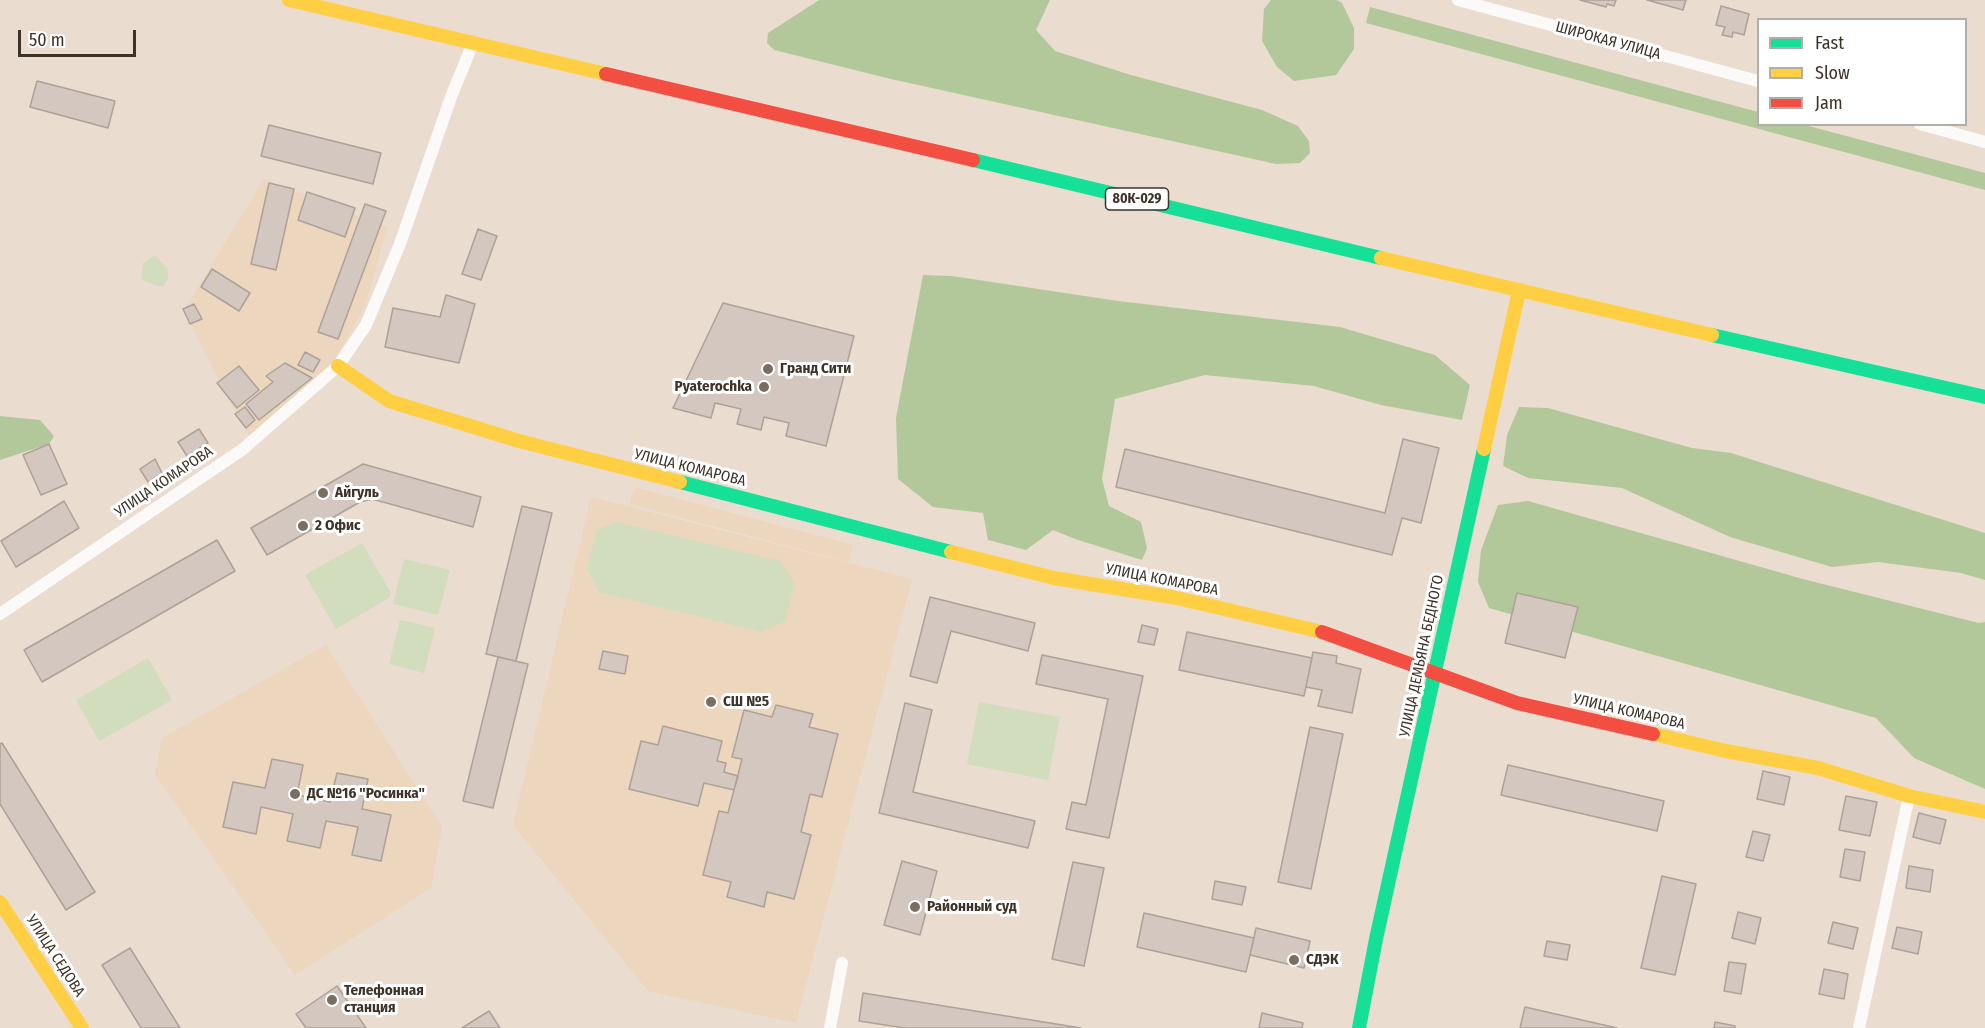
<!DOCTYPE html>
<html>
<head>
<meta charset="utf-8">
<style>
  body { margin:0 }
  #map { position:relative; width:1985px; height:1028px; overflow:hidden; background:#eadcce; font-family:"Fira Sans Condensed",sans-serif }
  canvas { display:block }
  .legend { position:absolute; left:1757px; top:18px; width:210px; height:108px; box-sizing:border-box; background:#fff; border:2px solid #b1ada9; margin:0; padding:8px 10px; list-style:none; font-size:18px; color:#3d3329 }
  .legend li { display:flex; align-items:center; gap:12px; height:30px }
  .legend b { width:30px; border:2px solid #b1ada9 }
  .scale { position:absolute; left:18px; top:30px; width:118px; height:27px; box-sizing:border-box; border:3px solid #3d3329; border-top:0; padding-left:8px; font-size:18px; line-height:21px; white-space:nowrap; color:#3d3329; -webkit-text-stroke:4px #fff; paint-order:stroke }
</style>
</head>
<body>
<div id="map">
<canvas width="1985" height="1028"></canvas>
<ul class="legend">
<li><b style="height:8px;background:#16e098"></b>Fast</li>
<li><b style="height:8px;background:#ffcf43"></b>Slow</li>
<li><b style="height:8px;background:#f24e42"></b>Jam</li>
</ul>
<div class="scale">50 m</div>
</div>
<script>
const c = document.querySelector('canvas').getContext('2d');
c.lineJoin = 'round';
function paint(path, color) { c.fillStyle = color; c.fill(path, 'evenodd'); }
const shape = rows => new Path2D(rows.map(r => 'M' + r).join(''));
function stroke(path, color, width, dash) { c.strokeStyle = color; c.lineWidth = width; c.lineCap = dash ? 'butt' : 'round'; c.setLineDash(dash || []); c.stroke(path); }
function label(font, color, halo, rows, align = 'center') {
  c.font = font + ' "Fira Sans Condensed",sans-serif'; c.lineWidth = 6; c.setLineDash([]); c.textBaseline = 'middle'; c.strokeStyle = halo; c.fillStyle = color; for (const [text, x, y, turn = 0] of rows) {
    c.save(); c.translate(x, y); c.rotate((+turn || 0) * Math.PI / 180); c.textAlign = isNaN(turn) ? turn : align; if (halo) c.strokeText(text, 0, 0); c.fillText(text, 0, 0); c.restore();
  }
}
paint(shape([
  [264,179,387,227,366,304,328,373,250,437,228,400,184,310],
  [634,487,853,545,849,562,630,504],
  [591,497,912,579,796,1023,648,991,513,825],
  [326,645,442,827,431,888,295,975,155,774,162,738]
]), '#ecd6be');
paint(shape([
  [155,255,168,269,168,278,164,286,157,286,141,279,143,263],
  [616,522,780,561,794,583,785,621,762,632,599,592,587,568,597,530],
  [362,543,391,593,389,598,336,629,305,575],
  [404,559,450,570,438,615,393,604],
  [400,620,435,628,424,673,389,664],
  [148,658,172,700,99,741,76,700],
  [979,702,1060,717,1048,780,967,764]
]), '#d1ddbd');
paint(shape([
  [819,0,1050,0,1036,30,1055,51,1131,75,1262,110,1298,126,1309,141,1310,153,1300,163,1276,164,891,79,774,50,767,43,768,33],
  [1271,0,1337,0,1342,3,1354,28,1354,49,1336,75,1294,81,1277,67,1262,41,1264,9],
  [1370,7,1758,112,1758,124,1805,125,1985,173,1985,190,1366,23],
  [923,275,952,276,1118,301,1340,327,1435,355,1470,385,1462,420,1381,405,1314,386,1205,375,1115,399,1102,479,1109,506,1141,522,1147,548,1142,560,1075,539,1053,530,1026,550,988,540,983,513,933,507,898,479,896,418],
  [1519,407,1548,408,1692,448,1731,453,1985,533,1985,580,1961,573,1878,562,1832,567,1730,537,1622,488,1528,478,1503,466,1507,435],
  [0,416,40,420,54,436,49,444,0,460],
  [1528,501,1803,579,1979,623,1985,622,1985,789,1914,758,1876,718,1489,608,1478,582,1481,550,1498,505]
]), '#b3c89a');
const building = shape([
  [1580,0,1616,0,1614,6,1607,4,1606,7,1580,0],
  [1647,0,1686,0,1683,10,1647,0],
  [1721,6,1749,14,1744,35,1733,32,1732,37,1722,35,1725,27,1716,25,1721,6],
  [37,81,115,101,108,128,30,107,37,81],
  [269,125,381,153,373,184,261,156,269,125],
  [269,183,294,189,276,270,251,264,269,183],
  [307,192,355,208,345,237,298,220,307,192],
  [365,204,386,211,338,339,318,332,365,204],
  [478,229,497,236,481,280,462,274,478,229],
  [212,269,250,293,239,311,201,287,212,269],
  [446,295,475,304,459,363,385,347,393,308,440,317,446,295],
  [723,303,854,336,826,446,786,436,789,423,764,417,761,430,737,424,741,409,715,403,711,418,673,408,723,303],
  [194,304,202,319,190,324,183,309,194,304],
  [305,352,320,360,313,372,298,365,305,352],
  [285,363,312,378,259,420,246,404,273,382,266,376,285,363],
  [239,366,259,390,237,408,217,383,239,366],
  [245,407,255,420,246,428,235,414,245,407],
  [199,429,208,443,187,456,178,442,199,429],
  [1403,439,1439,448,1421,523,1402,518,1392,555,1116,487,1125,449,1385,513,1403,439],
  [49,444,67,484,41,495,23,455,49,444],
  [155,459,162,473,148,482,140,469,155,459],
  [363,464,481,497,473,527,372,499,360,502,267,555,251,528,363,464],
  [64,501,79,528,16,567,1,541,64,501],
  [522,506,552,513,516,661,486,654,522,506],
  [217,540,235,571,42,682,24,650,217,540],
  [1517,593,1578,607,1565,658,1505,643,1517,593],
  [930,597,1035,623,1028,651,951,631,937,683,910,676,930,597],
  [1142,625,1158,629,1154,645,1138,642,1142,625],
  [1187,632,1312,658,1304,696,1179,670,1187,632],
  [603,651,628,656,625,674,599,669,603,651],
  [1313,652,1337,656,1336,663,1361,669,1352,713,1318,706,1322,690,1306,687,1313,652],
  [1042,655,1143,676,1109,838,1066,829,1072,802,1086,805,1108,699,1036,684,1042,655],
  [498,657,528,664,493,808,463,801,498,657],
  [905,703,932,710,913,792,1035,821,1028,848,879,813,905,703],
  [776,705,813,714,809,727,838,734,822,797,810,794,801,832,811,835,794,899,767,892,764,907,727,897,731,882,703,875,719,811,728,813,742,759,732,757,744,710,772,717,776,705],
  [663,726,722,741,717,761,726,763,724,772,738,776,734,790,704,783,698,806,629,789,641,741,658,745,663,726],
  [1310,727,1343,734,1311,889,1278,882,1310,727],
  [2,743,95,892,66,910,0,804,0,744,2,743],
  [272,759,303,765,297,795,330,802,337,773,368,779,362,809,391,815,381,861,352,855,358,827,326,821,320,848,287,841,293,814,261,807,256,834,223,827,233,782,265,788,272,759],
  [1508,765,1664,801,1657,831,1501,795,1508,765],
  [1763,771,1790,777,1784,805,1757,799,1763,771],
  [1846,796,1877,802,1870,836,1839,830,1846,796],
  [1919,813,1946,820,1940,844,1913,837,1919,813],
  [1753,831,1770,835,1763,861,1746,857,1753,831],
  [1845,849,1865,852,1860,881,1840,877,1845,849],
  [902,861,937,871,920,935,884,925,902,861],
  [1073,862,1104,868,1084,966,1052,959,1073,862],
  [1909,866,1933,870,1930,892,1906,888,1909,866],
  [1662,876,1696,884,1675,975,1641,968,1662,876],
  [1215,881,1246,887,1242,905,1212,899,1215,881],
  [1738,912,1761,918,1755,944,1732,938,1738,912],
  [1144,913,1254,938,1246,972,1137,947,1144,913],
  [1833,922,1858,928,1853,949,1828,943,1833,922],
  [1897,927,1922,932,1918,954,1892,948,1897,927],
  [1256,928,1310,941,1304,968,1250,955,1256,928],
  [1547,941,1570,945,1567,960,1544,956,1547,941],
  [130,948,180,1028,141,1028,102,965,130,948],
  [1729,962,1746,964,1741,994,1724,991,1729,962],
  [1824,969,1848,974,1844,999,1819,994,1824,969],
  [337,986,366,1028,306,1028,296,1014,337,986],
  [863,993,1081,1028,905,1028,859,1021,863,993],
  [1525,1007,1617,1028,1520,1028,1525,1007],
  [489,1011,500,1028,462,1028,489,1011],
  [1262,1013,1303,1023,1302,1028,1259,1028,1262,1013],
  [1715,1022,1735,1026,1735,1028,1714,1028,1715,1022]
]);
paint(building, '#d4c7bf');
stroke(building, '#ada198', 1.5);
stroke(shape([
  [1458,0,1758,81],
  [1920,124,1985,142],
  [0,614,243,449,338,366,366,325,400,244,451,97,473,43],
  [830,1028,842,963],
  [1859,1028,1909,796]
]), '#fcfaf8', 12);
stroke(shape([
  [973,160,1381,258],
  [1712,335,1985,397],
  [680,482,951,552],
  [1359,1028,1376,939,1484,449]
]), '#16e098', 14);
stroke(shape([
  [289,0,606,74],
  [1381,258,1712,335],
  [338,366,389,401,519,441,680,482],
  [1484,449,1519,291],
  [951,552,1054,578,1177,598,1322,632],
  [1653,734,1726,751,1818,768,1909,796,1985,812],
  [0,902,82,1028]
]), '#ffcf43', 14);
stroke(shape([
  [606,74,973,160],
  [1322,632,1517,703,1653,734]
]), '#f24e42', 14);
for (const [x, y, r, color] of [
  [768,369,6,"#7a6e63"],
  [764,387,6,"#7a6e63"],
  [323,493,6,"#7a6e63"],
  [303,526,6,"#7a6e63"],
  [711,702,6,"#7a6e63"],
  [295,794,6,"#7a6e63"],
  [915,907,6,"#7a6e63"],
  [1294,960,6,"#7a6e63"],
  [332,1000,6,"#7a6e63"]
]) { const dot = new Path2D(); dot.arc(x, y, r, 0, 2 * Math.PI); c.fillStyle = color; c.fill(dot); stroke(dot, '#fff', 2); }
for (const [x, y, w] of [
  [1137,199,63]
]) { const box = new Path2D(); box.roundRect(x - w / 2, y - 11, w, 22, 4.5); c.fillStyle = '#fff'; c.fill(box); stroke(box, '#3d3329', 1.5); }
label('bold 14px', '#3d3329', null, [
  ["80К-029",1137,199]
]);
label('15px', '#3d3329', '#fff', [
  ["ШИРОКАЯ УЛИЦА",1608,41,15],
  ["УЛИЦА КОМАРОВА",690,468,14],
  ["УЛИЦА КОМАРОВА",164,482,-34],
  ["УЛИЦА КОМАРОВА",1162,580,11],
  ["УЛИЦА ДЕМЬЯНА БЕДНОГО",1422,656,-78],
  ["УЛИЦА КОМАРОВА",1629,712,13],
  ["УЛИЦА СЕДОВА",55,956,57]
]);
label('bold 15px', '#3d3329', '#fff', [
  ["Гранд Сити",780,369],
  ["Pyaterochka",752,387,"right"],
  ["Айгуль",335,493],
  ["2 Офис",315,526],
  ["СШ №5",723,702],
  ["ДС №16 \"Росинка\"",307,794],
  ["Районный суд",927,907],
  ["СДЭК",1306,960],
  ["Телефонная",344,991],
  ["станция",344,1008]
], 'left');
</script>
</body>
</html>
